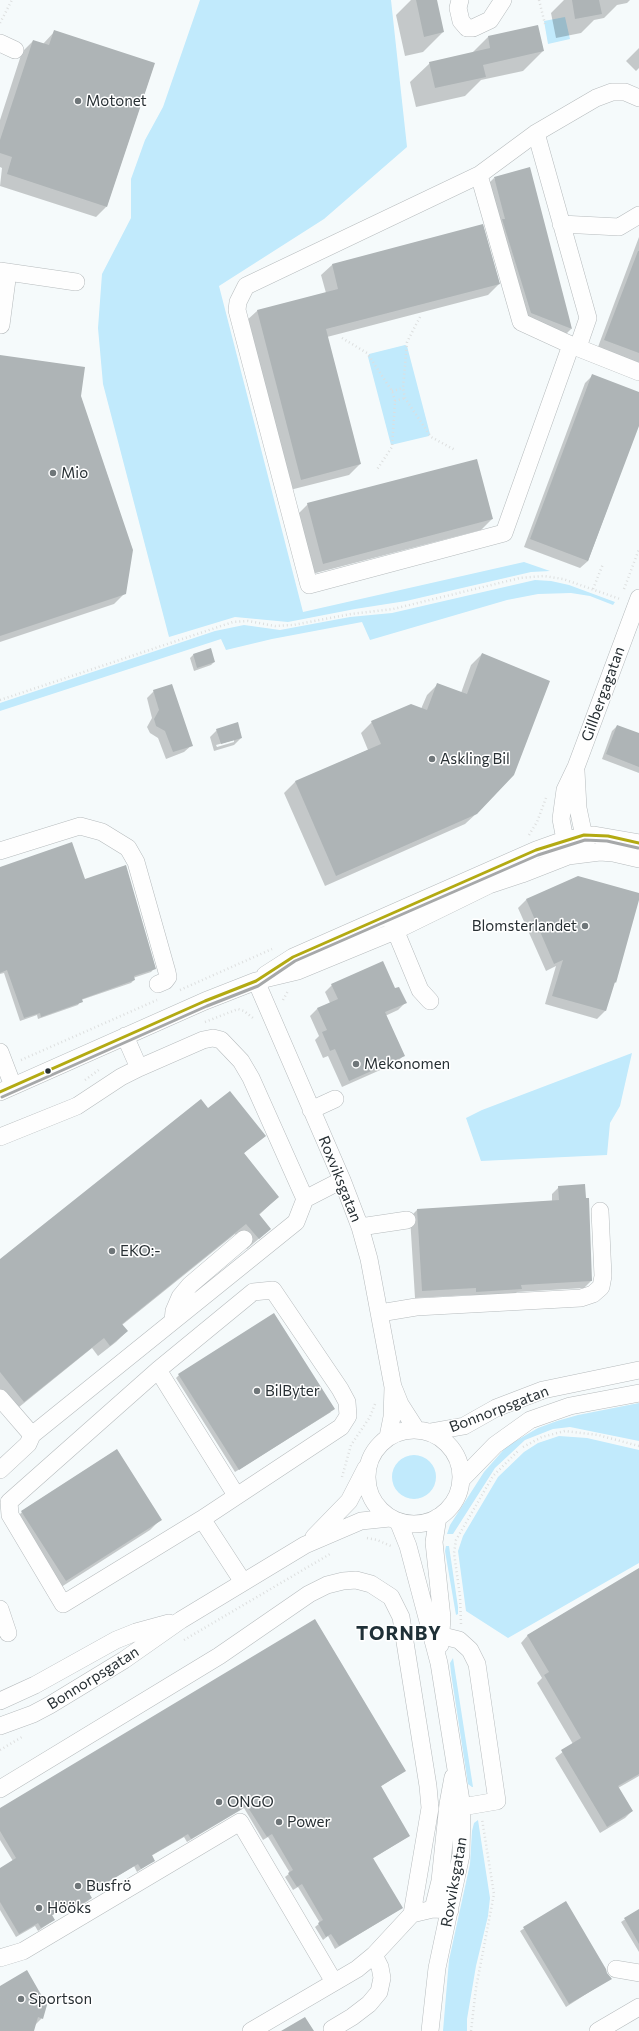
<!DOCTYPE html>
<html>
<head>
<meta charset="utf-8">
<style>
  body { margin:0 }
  canvas { display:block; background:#f5fafb }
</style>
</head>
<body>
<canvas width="639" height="2031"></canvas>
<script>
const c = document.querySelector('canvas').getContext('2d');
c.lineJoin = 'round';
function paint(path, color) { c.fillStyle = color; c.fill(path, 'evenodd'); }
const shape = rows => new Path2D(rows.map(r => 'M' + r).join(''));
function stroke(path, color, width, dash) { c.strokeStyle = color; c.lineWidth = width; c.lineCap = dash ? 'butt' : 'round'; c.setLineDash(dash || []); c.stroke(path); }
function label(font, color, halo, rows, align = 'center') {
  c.font = font + ' Commissioner,sans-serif'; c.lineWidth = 3; c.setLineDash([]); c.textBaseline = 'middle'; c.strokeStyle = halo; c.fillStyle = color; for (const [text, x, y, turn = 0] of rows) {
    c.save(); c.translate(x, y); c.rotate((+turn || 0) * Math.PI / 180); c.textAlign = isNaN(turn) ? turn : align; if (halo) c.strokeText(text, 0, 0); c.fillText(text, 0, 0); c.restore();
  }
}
paint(shape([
  [200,0,391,0,407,147,324,219,219,286,303,612,524,562,550,571,531,572,406,601,355,609,288,622,235,617,169,637,103,384,98,328,102,274,131,218,131,179,145,140,163,107],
  [565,17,570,39,548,44,544,21],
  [405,345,407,346,430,434,429,436,391,445,368,357,369,354],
  [535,580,551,581,569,585,615,602,613,605,590,596,571,593,538,594,507,600,370,640,362,622,272,639,226,650,221,639,0,711,0,703,215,631,244,625,280,630,350,617,392,613],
  [632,1053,620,1106,610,1123,607,1155,481,1161,466,1118,482,1110],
  [639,1403,639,1441,570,1427,553,1429,525,1440,495,1468,453,1534,447,1534,450,1525,484,1472,507,1446,538,1428,557,1421,578,1415],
  [559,1436,587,1438,639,1450,639,1563,508,1638,466,1611,458,1551,463,1536,498,1477,524,1452,538,1443],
  '392 1477a22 22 0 1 1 44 0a22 22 0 1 1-44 0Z',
  [449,1546,458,1607,458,1614,456,1615,445,1551,446,1546],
  [453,1658,473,1787,472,1787,468,1784,451,1673,450,1663],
  [478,1820,490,1898,488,1916,476,1966,467,2019,467,2031,443,2031,449,1960,470,1864,472,1831,474,1823]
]), '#c1eafc');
paint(shape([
  [411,0,436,0,443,32,423,52,405,56,396,15],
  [564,0,630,0,627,3,617,5,604,18,594,20,581,33,556,38,551,13],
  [537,26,543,51,523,71,481,80,465,96,416,107,410,82,430,63,472,53,488,37],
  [55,31,106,207,96,217,0,186,2,168,0,167,0,120,22,52,33,41,43,44],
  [639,48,639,68,636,71,626,61],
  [494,178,571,329,561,339,520,324,484,188],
  [482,226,499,284,488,295,327,337,360,464,349,475,290,490,246,321,257,311,326,293,321,275,332,265],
  [639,237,639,363,598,347],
  [0,356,80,396,125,593,114,604,0,642],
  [592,376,639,393,639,423,588,561,580,568,524,547,585,383],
  [308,504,492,519,481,530,312,574,297,515],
  [482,654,477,813,465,824,325,886,284,793,295,782,368,750,361,733,372,722,421,709,427,695,438,684,461,693,471,665],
  [193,655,214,662,211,665,194,671,190,658],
  [154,691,192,745,184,752,166,759,158,738,150,733,147,727,152,718,147,698],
  [617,726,639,734,639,773,602,759,612,731],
  [217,730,241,738,234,745,214,751,210,737],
  [234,740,234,742,217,747,216,745],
  [0,868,84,880,155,968,151,972,133,978,134,980,131,983,81,1000,78,1005,38,1019,37,1015,20,1021,4,973,0,974],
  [578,877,639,894,615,982,613,985,605,1011,597,1019,545,1004,556,966,546,971,518,908,526,900],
  [332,985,395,989,405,1003,398,1010,385,1016,403,1056,396,1063,342,1087,328,1056,323,1058,315,1040,319,1036,310,1016,317,1009,330,1003,325,992],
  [208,1110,264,1135,243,1154,278,1197,259,1215,270,1229,247,1249,235,1234,122,1325,127,1331,116,1342,98,1356,92,1348,13,1412,0,1396,0,1261],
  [559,1187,591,1281,584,1288,517,1292,513,1296,469,1298,470,1295,415,1298,410,1217,417,1210,552,1201,552,1194],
  [179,1375,331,1412,235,1472,176,1378],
  [22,1512,161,1519,150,1530,55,1591,11,1523],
  [639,1569,639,1776,618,1788,632,1811,625,1818,600,1833,555,1758,573,1744,537,1683,542,1678,521,1643,528,1635],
  [404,1771,380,1787,409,1836,372,1859,402,1908,335,1949,328,1936,323,1940,315,1927,320,1923,298,1887,293,1890,285,1877,290,1873,268,1837,263,1840,244,1808,187,1842,184,1837,151,1856,153,1861,137,1872,134,1866,89,1894,91,1898,88,1901,75,1909,72,1904,51,1916,54,1920,38,1931,35,1926,16,1937,0,1910,0,1869,13,1861,0,1840,0,1809],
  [565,1903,606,1973,611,1978,566,2007,520,1931],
  [639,1910,639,1952,621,1922],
  [0,1988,42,2018,35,2025,33,2031,0,2031]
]), '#0003');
paint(shape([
  [416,0,437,0,444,32,424,37],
  [572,0,599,0,602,14,575,19],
  [538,25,544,51,483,65,486,77,435,88,429,62,490,48,488,36],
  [54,30,155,63,107,207,7,174,12,157,0,153,0,140,33,40,49,45],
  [530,167,569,317,572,329,531,313,502,219,505,219,494,177],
  [483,224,500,284,326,329,361,464,301,480,257,310,338,289,332,264],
  [638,251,639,251,639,353,604,340],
  [0,355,85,367,81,396,133,550,126,594,0,636],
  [592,374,639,392,639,426,588,561,530,539],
  [477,459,493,519,323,564,307,503],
  [211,648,215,662,197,668,193,654],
  [482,653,550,681,514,775,477,814,336,876,295,781,381,744,371,721,411,704,427,710,437,683,467,694],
  [172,684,193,746,173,752,165,731,156,726,154,719,159,710,153,690],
  [238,722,242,738,221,744,216,729],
  [617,725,639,733,639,767,606,754],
  [72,842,85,879,126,865,156,969,134,976,135,980,82,999,83,1002,41,1017,40,1013,24,1018,7,970,0,973,0,867],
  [578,876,639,893,639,900,616,983,615,982,606,1011,552,996,563,960,554,964,526,899],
  [383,961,395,988,399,987,407,1003,385,1012,405,1056,349,1081,335,1049,330,1051,322,1032,327,1030,317,1008,338,999,331,984],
  [230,1091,266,1136,244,1153,279,1197,259,1214,271,1229,259,1239,246,1224,122,1324,128,1331,110,1346,104,1338,24,1402,0,1372,0,1259,201,1099,208,1108],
  [585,1184,586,1198,589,1198,592,1281,521,1285,522,1289,476,1292,476,1288,422,1291,417,1209,559,1200,558,1186],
  [274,1313,335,1409,239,1470,178,1374],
  [117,1449,162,1520,66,1581,21,1511],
  [639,1568,639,1774,618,1786,633,1811,607,1827,561,1750,581,1738,544,1675,549,1672,527,1635],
  [315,1619,406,1771,381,1786,410,1836,373,1858,403,1908,339,1946,331,1934,326,1937,318,1923,323,1920,302,1884,297,1887,288,1873,293,1870,272,1834,267,1837,247,1806,191,1839,188,1834,152,1855,155,1861,141,1869,138,1864,89,1893,92,1898,85,1902,79,1906,75,1901,52,1915,55,1920,41,1928,38,1923,19,1934,0,1902,0,1868,16,1858,0,1831,0,1808],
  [566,1901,606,1969,607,1973,612,1979,569,2004,523,1927],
  [639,1909,639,1944,624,1918],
  [27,1970,47,2005,43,2019,38,2017,34,2031,0,2031,0,1986],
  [305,2017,314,2031,281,2031]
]), '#aeb4b6');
const minor = shape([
  [460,0,458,8,461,21,467,28,473,28,490,20,503,0],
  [0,43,15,50],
  [639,98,625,92,612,92,596,98,536,133,479,175,246,286,238,302,237,310,309,585,504,533,571,345,639,372],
  [536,133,588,318,578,347],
  [479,175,521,322,571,345],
  [561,224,619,227,639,215],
  [0,271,76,282],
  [1,325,8,272],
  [576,771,578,808,586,846],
  [567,850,561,819,565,790,576,767,639,598],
  [0,851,80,826,102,832,128,848,136,862,167,972,168,977,165,981,158,984],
  [391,920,420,990,430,1001],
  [265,975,293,957,536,850,564,840,594,835,639,843],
  [256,981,342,1180,360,1227,369,1259,393,1387,392,1417,388,1437],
  [0,1052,13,1086],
  [139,1068,203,1040,213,1038,221,1040,241,1061,251,1078,305,1199,342,1180],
  [0,1092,205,1001,256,981,298,971,395,931,489,885,522,874,568,856,600,852,613,853,639,859],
  [311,1110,335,1099],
  [0,1137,77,1106,121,1077,139,1068,125,1036],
  [360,1227,407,1220],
  [273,1290,340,1389,347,1402,348,1416,341,1427,202,1519,63,1604,10,1515,9,1502,158,1370,253,1292,273,1290],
  [380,1313,416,1307,581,1298,593,1294,601,1287,603,1276,600,1211],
  [173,1321,174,1311,180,1297,190,1285,244,1239],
  [158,1370,236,1495],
  [394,1389,400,1404,416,1429],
  [0,1398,32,1435],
  '367 1477a47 47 0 1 1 94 0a47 47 0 1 1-94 0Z',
  [430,1432,464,1426,496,1408,543,1390,639,1370],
  [0,1470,28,1444,32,1435,296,1222,305,1199],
  [461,1480,495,1445,530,1420,570,1406,639,1393],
  [438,1517,434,1542,442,1618,440,1645],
  [202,1519,243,1582],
  [398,1521,408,1546,439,1663,462,1807,461,1855,437,1968,430,2031],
  [314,1537,349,1501,366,1468],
  [0,1609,8,1633],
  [431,1633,459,1640,470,1650,477,1664,497,1801,462,1807],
  [0,1701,35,1685,116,1640,136,1632,169,1623],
  [0,1726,33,1714,50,1705,124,1660,181,1620,305,1545,361,1521,390,1518],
  [0,1789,219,1656,309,1594,327,1585,343,1581,356,1580,371,1584,391,1597,401,1617,428,1786,430,1808,412,1914],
  [433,1909,440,1881,448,1804,453,1777],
  [0,1958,23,1951,240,1822,334,1982],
  [616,1969,639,1973],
  [332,2029,352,2017,369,2004,379,1992,382,1978,380,1967,374,1955],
  [251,2031,357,1969,374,1955,412,1914,433,1909,450,1910],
  [598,2031,639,2007]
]);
stroke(minor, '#b6bbbd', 18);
stroke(shape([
  [539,0,545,24],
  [0,23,12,0],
  [420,317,407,342,403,388,405,398,431,437,455,450],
  [342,338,367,353,392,391,395,401,392,447,376,471],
  [392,391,403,388],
  [395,401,405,398],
  [593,589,603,564],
  [624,589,639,549],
  [0,700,233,622,248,621,275,626,293,625,351,614,393,609,520,578,544,576,563,579,620,599],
  [529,835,537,822,546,798],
  [180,990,272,949],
  [283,1000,288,991],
  [205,1022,238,1009,244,1011,253,1018],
  [21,1060,157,1000],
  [85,1080,100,1069],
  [523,1447,542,1437,565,1431,598,1435,639,1446],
  [342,1477,351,1445,370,1417,375,1404],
  [367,1538,377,1540,391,1546],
  [461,1624,460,1596,454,1553,456,1540,493,1476,519,1450],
  [184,1640,330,1554],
  [0,1750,22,1737],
  [471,2031,476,1988,494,1894,482,1819]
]), '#dddfdf', 2.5, [1, 3]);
stroke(minor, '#fefefe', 17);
stroke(shape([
  [0,1092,205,1001,256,981,293,957,536,850,584,835,608,836,639,843]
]), '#b3aa12', 3);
stroke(shape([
  [2,1097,207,1006,258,986,295,961,538,855,585,840,607,841,638,848]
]), '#a6a8a9', 3);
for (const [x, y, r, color] of [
  [78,101,4,"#6f7679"],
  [53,473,4,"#6f7679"],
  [432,759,4,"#6f7679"],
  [585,926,4,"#6f7679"],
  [356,1064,4,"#6f7679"],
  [48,1071,3.5,"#272f33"],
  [112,1251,4,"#6f7679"],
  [257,1391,4,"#6f7679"],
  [219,1802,4,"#6f7679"],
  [279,1822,4,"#6f7679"],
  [78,1886,4,"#6f7679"],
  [39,1908,4,"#6f7679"],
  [21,1999,4,"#6f7679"]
]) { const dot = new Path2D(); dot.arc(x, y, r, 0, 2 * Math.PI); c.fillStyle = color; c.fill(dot); stroke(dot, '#fff', 1.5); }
label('15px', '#272f33', '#fff', [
  ["Motonet",86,101],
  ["Mio",61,473],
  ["Askling Bil",440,759],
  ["Blomsterlandet",577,926,"right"],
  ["Mekonomen",364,1064],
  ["EKO:-",120,1251],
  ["BilByter",265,1391],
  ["ONGO",227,1802],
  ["Power",287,1822],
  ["Busfrö",86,1886],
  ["Hööks",47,1908],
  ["Sportson",29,1999]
], 'left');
label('15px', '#272f33', '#fff', [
  ["Gillbergagatan",603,694,-70],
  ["Roxviksgatan",340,1179,68],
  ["Bonnorpsgatan",499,1409,-21],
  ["Bonnorpsgatan",93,1678,-32],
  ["Roxviksgatan",454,1882,-80]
]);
c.letterSpacing = '1px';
label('bold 19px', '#1f3037', '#fff', [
  ["TORNBY",399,1634]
]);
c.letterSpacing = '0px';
</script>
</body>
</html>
